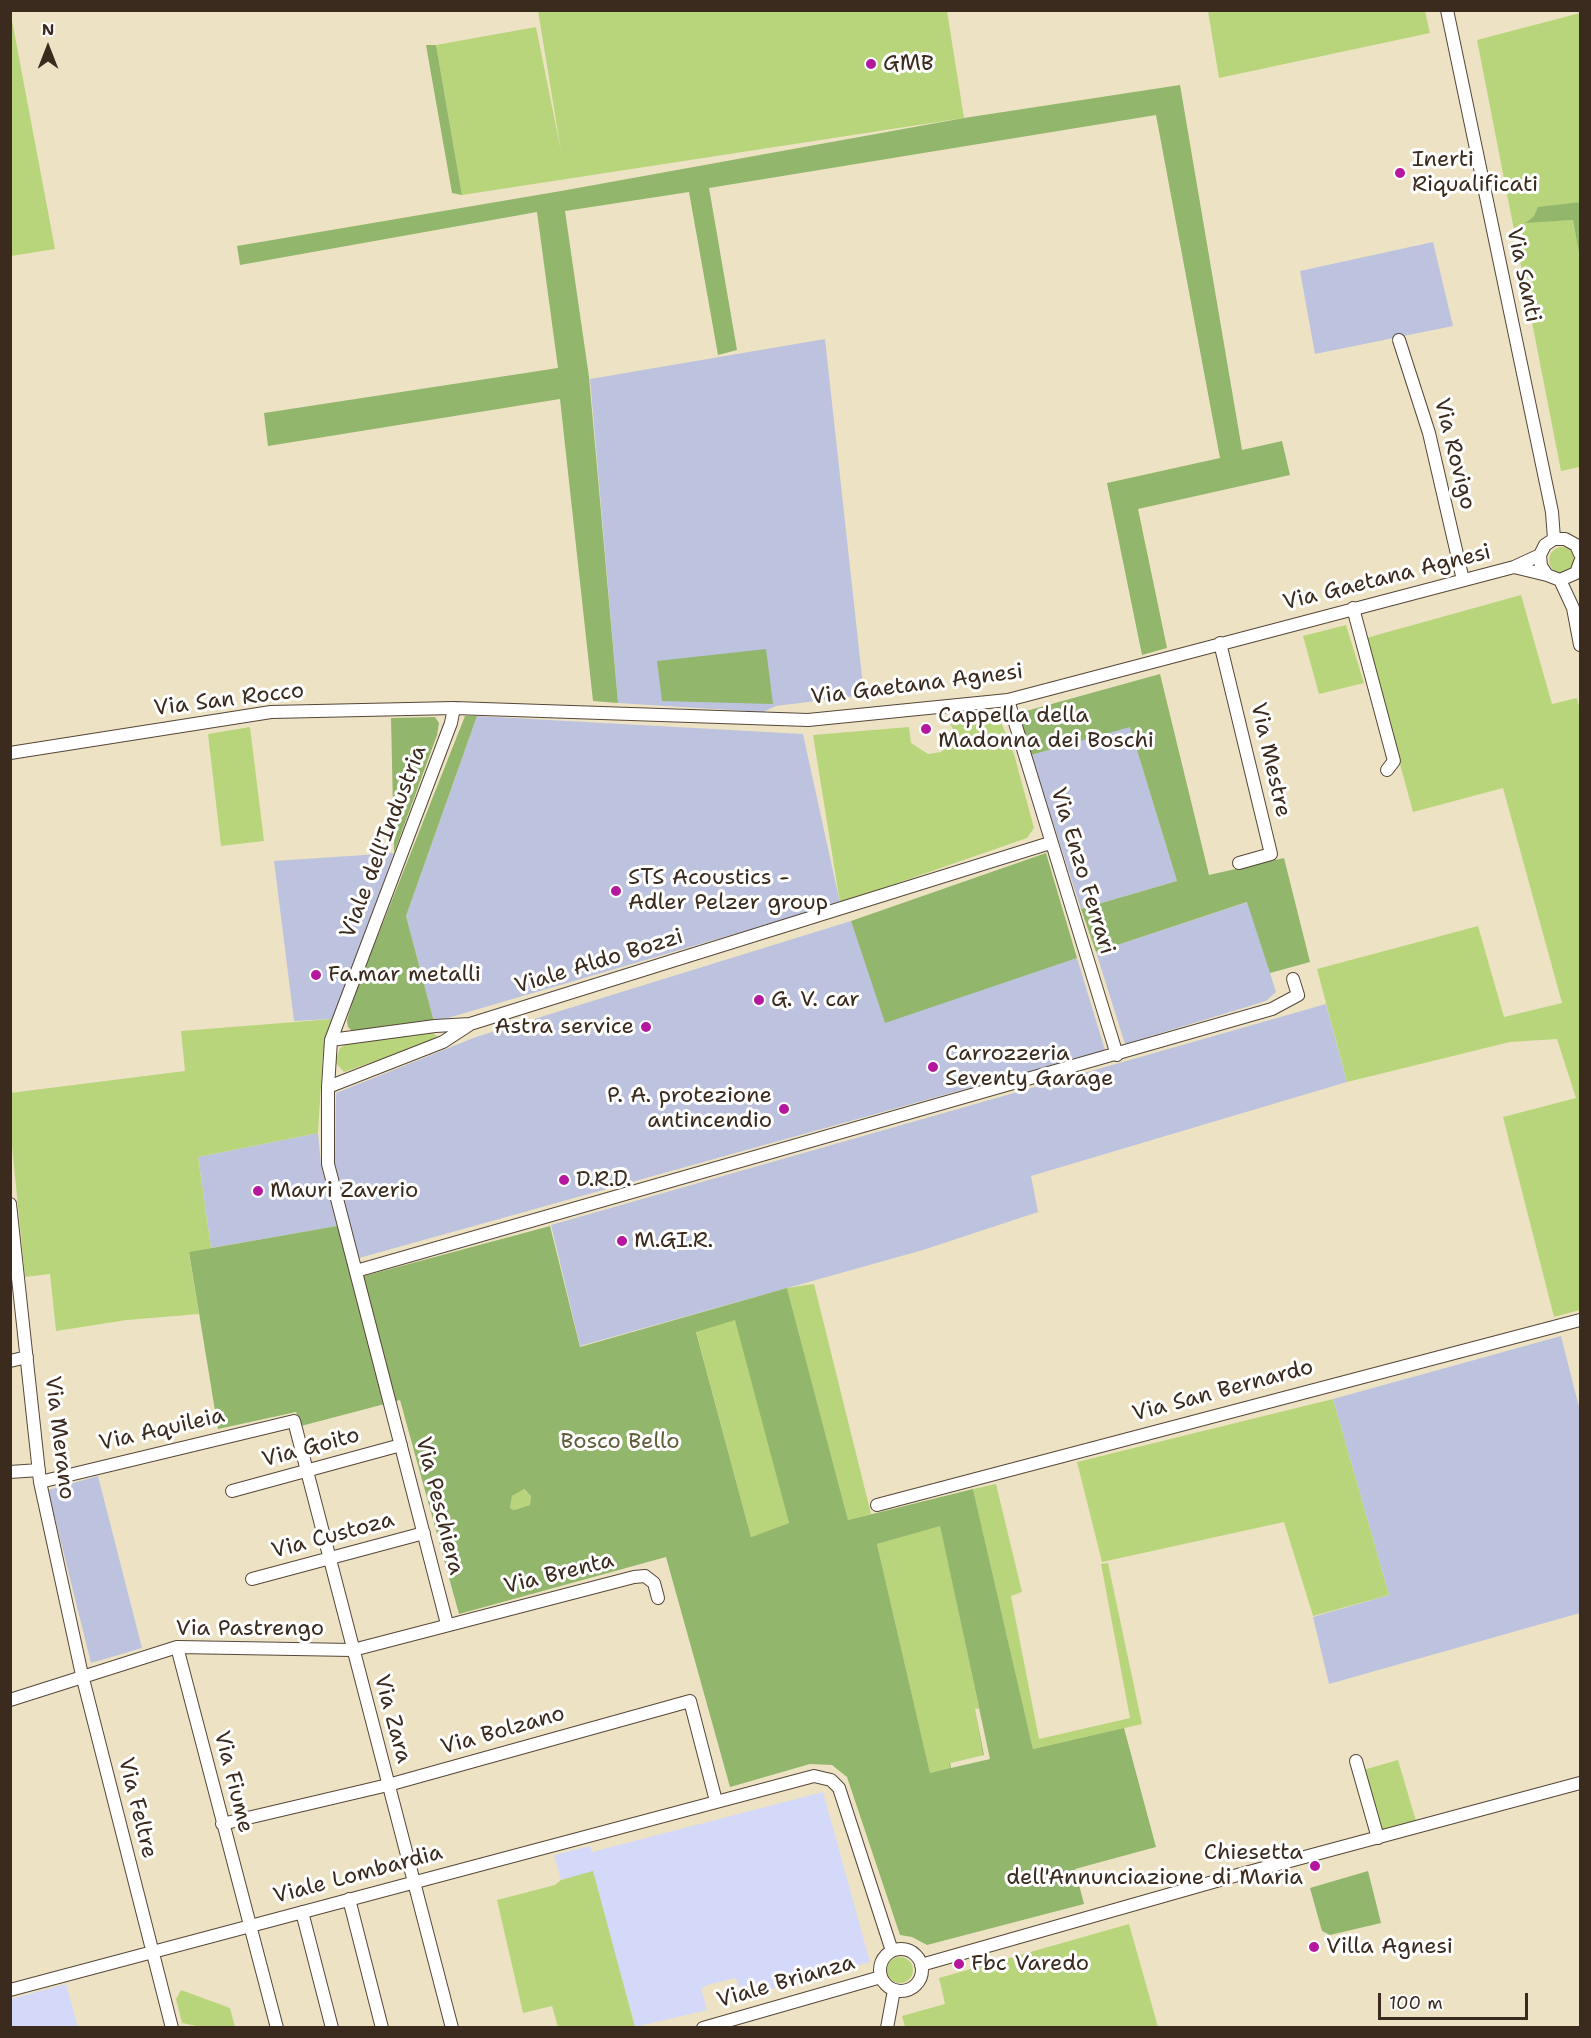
<!DOCTYPE html>
<html>
<head>
<meta charset="utf-8">
<style>
  body { margin:0 }
  #map { position:relative; width:1591px; height:2038px; overflow:hidden; background:#ede3c4; font-family:"Shantell Sans",sans-serif }
  canvas { display:block }
  .frame { position:absolute; inset:0; border:12px solid #3b2a1e; pointer-events:none }
  .north { position:absolute; left:18px; top:18px; width:60px; height:60px; -webkit-text-stroke:4px #fff; paint-order:stroke; rotate:0deg; font-size:16px; font-weight:700; line-height:24px; text-align:center; color:#3b2a1e }
  .north::after { content:''; display:block; margin:auto; width:21px; height:27px; background:#3b2a1e; clip-path:polygon(50% 0,100% 100%,50% 72%,0 100%) }
  .scale { position:absolute; left:1378px; top:1993px; width:150px; height:27px; box-sizing:border-box; border:3px solid #3b2a1e; border-top:0; padding-left:8px; font-size:18px; line-height:21px; white-space:nowrap; color:#3b2a1e; -webkit-text-stroke:4px #fff; paint-order:stroke }
</style>
</head>
<body>
<div id="map">
<canvas width="1591" height="2038"></canvas>
<div class="frame"></div>
<div class="north">N</div>
<div class="scale">100 m</div>
</div>
<script>
const c = document.querySelector('canvas').getContext('2d');
c.lineJoin = 'round';
function paint(path, color) { c.fillStyle = color; c.fill(path, 'evenodd'); }
const shape = rows => new Path2D(rows.map(r => 'M' + r).join(''));
function stroke(path, color, width, dash) { c.strokeStyle = color; c.lineWidth = width; c.lineCap = dash ? 'butt' : 'round'; c.setLineDash(dash || []); c.stroke(path); }
function label(font, color, halo, rows, align = 'center') {
  c.font = font + ' "Shantell Sans",sans-serif'; c.lineWidth = 6; c.setLineDash([]); c.textBaseline = 'middle'; c.strokeStyle = halo; c.fillStyle = color; for (const [text, x, y, turn = 0] of rows) {
    c.save(); c.translate(x, y); c.rotate((+turn || 0) * Math.PI / 180); c.textAlign = isNaN(turn) ? turn : align; if (halo) c.strokeText(text, 0, 0); c.fillText(text, 0, 0); c.restore();
  }
}
paint(shape([
  [823,1792,870,1962,742,1997,736,1978,711,1984,701,1988,707,2010,635,2027,593,1872,561,1880,554,1855,590,1846,592,1852],
  [66,1984,78,2027,11,2027,11,1999]
]), '#d4d8f9');
paint(shape([
  [1433,242,1453,326,1315,354,1300,271],
  [825,339,864,695,776,706,763,712,618,703,590,379],
  [477,716,803,734,840,903,434,1022,406,916],
  [1130,726,1177,881,1081,909,1031,755],
  [394,853,333,1019,294,1021,274,861],
  [1248,902,1276,992,1266,1001,1125,1044,1096,952],
  [851,921,885,1022,1077,958,1105,1050,359,1258,335,1164,336,1093,476,1037],
  [1326,1004,1347,1082,1031,1176,1038,1212,923,1250,580,1346,551,1225],
  [318,1133,321,1165,337,1226,211,1248,198,1157],
  [1561,1336,1580,1411,1580,1613,1329,1684,1313,1617,1389,1595,1333,1399],
  [98,1476,142,1648,91,1663,48,1490]
]), '#bdc3de');
paint(shape([
  [538,11,947,11,964,118,462,195,436,45,536,27,561,151],
  [1208,11,1425,11,1430,33,1219,78],
  [1580,13,1580,202,1566,204,1534,216,1526,222,1573,220,1580,259,1580,467,1561,471,1477,40],
  [11,15,55,249,11,256,10,256],
  '1549 560a13 13 0 1 1 26 0a13 13 0 1 1-26 0Z',
  [1521,595,1552,704,1577,698,1580,710,1580,1310,1554,1317,1503,1117,1576,1098,1557,1039,1510,1042,1347,1082,1317,969,1478,926,1504,1017,1562,1003,1503,788,1413,812,1366,638],
  [1346,625,1364,683,1319,694,1303,636],
  [984,715,994,716,1001,722,1014,754,1034,828,1027,838,840,903,813,735,909,727,911,743,928,754,941,752,952,744,955,734,948,719],
  [250,727,264,841,221,846,208,734],
  [333,1019,323,1051,318,1133,198,1157,211,1248,189,1253,199,1314,127,1320,56,1331,50,1274,25,1277,11,1136,10,1093,185,1071,181,1031],
  [428,1030,437,1036,432,1041,344,1072,335,1062,340,1048,345,1045],
  [814,1284,871,1514,848,1520,787,1288],
  [736,1319,789,1523,751,1537,696,1331],
  [1333,1399,1389,1595,1313,1616,1284,1522,1102,1562,1077,1462],
  [996,1484,1022,1592,1011,1596,1039,1739,1130,1718,1101,1564,1108,1563,1142,1724,1033,1749,973,1489],
  [523,1489,531,1496,530,1505,514,1510,510,1508,512,1496],
  [940,1525,979,1707,975,1709,983,1755,949,1763,950,1768,930,1773,877,1544],
  [1398,1760,1416,1821,1380,1830,1363,1770],
  [593,1871,635,2027,558,2027,552,2006,523,2013,497,1900,555,1885,561,1880],
  [1129,1924,1158,2027,905,2027,902,2016,945,2004,939,1978],
  '887 1970a13 13 0 1 1 26 0a13 13 0 1 1-26 0Z',
  [181,1990,230,2008,235,2027,201,2027,182,2023,176,1999]
]), '#b9d57b');
paint(shape([
  [426,45,436,45,462,195,452,193],
  [1180,85,1242,450,1282,441,1290,475,1138,509,1167,648,1142,655,1107,483,1220,458,1156,115,709,188,737,350,718,355,689,192,565,211,589,377,618,703,593,701,560,399,268,446,264,413,558,368,537,212,240,265,237,246,561,191,964,118],
  [1580,202,1580,259,1573,220,1525,223,1534,216,1538,207],
  [766,649,773,704,662,701,657,661],
  [1160,674,1209,875,1284,858,1310,962,1270,973,1247,902,1096,952,1081,909,1177,881,1130,727,1031,755,1019,713],
  [465,716,477,716,406,916,434,1022,352,1031,348,1027,347,1020,356,991],
  [435,717,439,723,437,735,394,853,391,718],
  [1046,853,1077,958,885,1023,851,921],
  [337,1226,353,1279,550,1226,580,1347,787,1288,848,1520,973,1489,1033,1749,1124,1728,1156,1847,1075,1869,1084,1904,927,1945,912,1937,900,1935,899,1932,847,1777,832,1765,810,1764,730,1787,666,1557,459,1614,400,1400,301,1426,296,1412,218,1429,189,1252],
  [735,1320,789,1523,751,1537,696,1332],
  [524,1489,531,1496,530,1505,514,1510,510,1508,512,1496],
  [940,1526,979,1707,975,1709,983,1755,949,1763,950,1768,930,1773,877,1544],
  [979,1708,990,1759,951,1768,950,1763,984,1755,975,1709],
  [1368,1871,1381,1923,1330,1935,1322,1931,1310,1888]
]), '#92b66b');
const minor = shape([
  [1447,10,1552,512,1554,539],
  [1399,340,1429,433,1463,580],
  [1580,554,1576,545,1565,539,1554,539,1545,545,1540,555,1541,566,1547,575,1560,580,1576,573,1580,562],
  [1514,567,1547,575],
  [1560,580,1573,608,1580,645],
  [1353,608,1394,761,1387,770],
  [1220,643,1271,854,1239,863],
  [1008,700,1117,1055],
  [10,753,271,712,454,708,808,720,1008,700,1514,567,1540,555],
  [331,1040,435,1026,470,1024,1050,843],
  [328,1087,443,1042,469,1025],
  [10,1204,40,1482,82,1675,172,2028],
  [356,1271,1272,1009,1298,995,1293,979],
  [10,1361,27,1357],
  [10,1472,39,1470],
  [40,1482,294,1421,452,2028],
  [232,1491,401,1445],
  [877,1505,1580,1320],
  [252,1579,424,1533],
  [447,1624,328,1164,328,1087,331,1040,451,723,454,708],
  [177,1647,277,2028],
  [10,1700,177,1647,353,1650,634,1577,645,1576,654,1583,658,1598],
  [1356,1761,1378,1838],
  [222,1824,388,1785,690,1701,716,1801],
  [349,1899,382,2028],
  [302,1912,332,2028],
  '880 1970a21 21 0 1 1 42 0a21 21 0 1 1-42 0Z',
  [921,1965,1234,1876,1580,1783],
  [10,1990,814,1776,831,1780,839,1788,892,1951],
  [703,2028,881,1977],
  [887,2028,894,1990]
]);
stroke(minor, '#564637', 14);
stroke(minor, '#fff', 12);
for (const [x, y, r, color] of [
  [871,64,6,"#b5179e"],
  [1400,173,6,"#b5179e"],
  [926,729,6,"#b5179e"],
  [616,891,6,"#b5179e"],
  [316,975,6,"#b5179e"],
  [759,1000,6,"#b5179e"],
  [646,1027,6,"#b5179e"],
  [933,1067,6,"#b5179e"],
  [784,1109,6,"#b5179e"],
  [564,1180,6,"#b5179e"],
  [258,1191,6,"#b5179e"],
  [622,1241,6,"#b5179e"],
  [1315,1866,6,"#b5179e"],
  [1314,1947,6,"#b5179e"],
  [959,1964,6,"#b5179e"]
]) { const dot = new Path2D(); dot.arc(x, y, r, 0, 2 * Math.PI); c.fillStyle = color; c.fill(dot); stroke(dot, '#fff', 2); }
label('22px', '#3b2a1e', '#fff', [
  ["GMB",883,64],
  ["Inerti",1412,160],
  ["Riqualificati",1412,185],
  ["Cappella della",938,716],
  ["Madonna dei Boschi",938,741],
  ["STS Acoustics -",628,878],
  ["Adler Pelzer group",628,903],
  ["Fa.mar metalli",328,975],
  ["G. V. car",771,1000],
  ["Astra service",634,1027,"right"],
  ["Carrozzeria",945,1054],
  ["Seventy Garage",945,1079],
  ["P. A. protezione",772,1096,"right"],
  ["antincendio",772,1121,"right"],
  ["D.R.D.",576,1180],
  ["Mauri Zaverio",270,1191],
  ["M.GI.R.",634,1241],
  ["Chiesetta",1303,1853,"right"],
  ["dell'Annunciazione di Maria",1303,1878,"right"],
  ["Villa Agnesi",1326,1947],
  ["Fbc Varedo",971,1964]
], 'left');
label('22px', '#3b2a1e', '#fff', [
  ["Via Santi",1523,275,78],
  ["Via Rovigo",1454,454,76],
  ["Via Gaetana Agnesi",1387,578,-14],
  ["Via Gaetana Agnesi",917,685,-7],
  ["Via San Rocco",229,700,-7],
  ["Via Mestre",1270,760,77],
  ["Viale dell'Industria",384,842,-69],
  ["Via Enzo Ferrari",1082,871,73],
  ["Viale Aldo Bozzi",599,962,-17],
  ["Via San Bernardo",1223,1391,-15],
  ["Via Aquileia",162,1430,-13],
  ["Via Merano",59,1438,83],
  ["Via Goito",311,1448,-15],
  ["Via Peschiera",439,1506,76],
  ["Via Custoza",333,1536,-15],
  ["Via Brenta",559,1574,-14],
  ["Via Pastrengo",250,1629],
  ["Via Zara",392,1719,75],
  ["Via Bolzano",503,1731,-16],
  ["Via Fiume",233,1782,76],
  ["Via Feltre",137,1808,76],
  ["Viale Lombardia",358,1875,-15],
  ["Viale Brianza",786,1982,-16]
]);
label('22px', '#615d3a', '#fff', [
  ["Bosco Bello",620,1442]
]);
</script>
</body>
</html>
